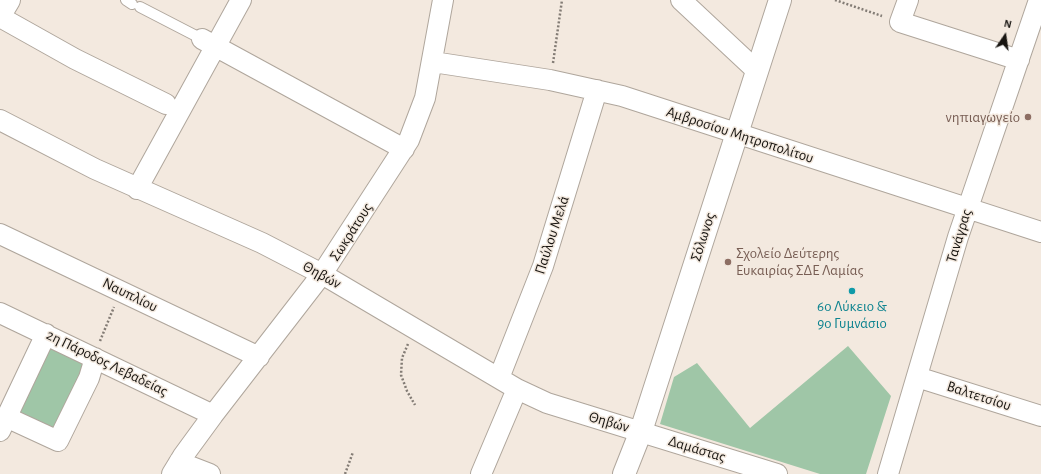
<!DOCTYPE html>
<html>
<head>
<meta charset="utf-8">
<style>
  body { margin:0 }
  #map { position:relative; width:1041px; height:474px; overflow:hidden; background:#f3e9df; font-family:"Alegreya Sans",sans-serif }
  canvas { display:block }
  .north { position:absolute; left:985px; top:16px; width:40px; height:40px; -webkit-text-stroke:3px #f3e9df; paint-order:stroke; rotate:13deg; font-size:11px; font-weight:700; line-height:16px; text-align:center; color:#181511 }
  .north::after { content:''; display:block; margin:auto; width:14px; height:18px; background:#181511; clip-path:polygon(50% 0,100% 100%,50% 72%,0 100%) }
</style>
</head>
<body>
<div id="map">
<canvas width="1041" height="474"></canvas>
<div class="north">N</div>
</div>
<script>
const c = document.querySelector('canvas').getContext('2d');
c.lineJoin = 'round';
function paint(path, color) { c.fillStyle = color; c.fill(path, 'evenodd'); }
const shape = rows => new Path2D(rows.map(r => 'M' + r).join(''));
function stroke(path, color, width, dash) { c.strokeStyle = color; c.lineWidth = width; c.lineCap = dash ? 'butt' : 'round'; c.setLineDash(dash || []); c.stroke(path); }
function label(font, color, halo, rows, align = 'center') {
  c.font = font + ' "Alegreya Sans",sans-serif'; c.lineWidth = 3; c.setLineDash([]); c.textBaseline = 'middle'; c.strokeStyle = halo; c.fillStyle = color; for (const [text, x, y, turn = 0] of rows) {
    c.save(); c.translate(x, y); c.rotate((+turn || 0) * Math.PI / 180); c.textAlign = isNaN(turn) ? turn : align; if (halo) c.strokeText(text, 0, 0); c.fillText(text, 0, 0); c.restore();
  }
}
paint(shape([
  [848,346,891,396,866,474,820,474,660,424,674,377,697,363,750,428],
  [49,347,85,363,54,432,17,415]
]), '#9fc6a7');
const lane = shape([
  [126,0,132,4],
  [140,7,202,39]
]);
const street = shape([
  [681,0,757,71],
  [908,0,900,22,1019,60],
  [0,17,75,59,166,104],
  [202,39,404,149],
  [433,62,550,80,622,96,1041,232],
  [0,120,95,169,262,243,322,274,517,389,547,403,777,474],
  [137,189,241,0],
  [0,234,259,357],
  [0,313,213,415],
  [917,377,1041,416],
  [499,378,543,266,597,90],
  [6,417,58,441,89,378,95,358],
  [0,431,46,334],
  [179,462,210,474],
  [172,474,183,456,213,415,322,274,409,140,425,98,443,0],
  [481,474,517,389],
  [888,474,958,237,1039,0]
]);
const secondary = shape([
  [0,15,9,0],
  [624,474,641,431,780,0]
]);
stroke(lane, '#afa69c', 12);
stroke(street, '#afa69c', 22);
stroke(secondary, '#afa69c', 24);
stroke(shape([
  [835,0,882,16],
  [553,63,562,0],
  [100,341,114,307],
  [408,344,402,358,401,375,407,391,415,405],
  [345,474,353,452]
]), '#837c75', 2.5, [2, 2]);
stroke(lane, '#fff', 10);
stroke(street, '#fff', 20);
stroke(secondary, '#fff', 22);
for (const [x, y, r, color] of [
  [1028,117,4,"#8d6e63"],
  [728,262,4,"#8d6e63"],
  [852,291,4,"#0f9aa8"]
]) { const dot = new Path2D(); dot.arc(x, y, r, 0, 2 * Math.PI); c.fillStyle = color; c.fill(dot); stroke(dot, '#f3e9df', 1.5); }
label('15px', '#785e54', '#f3e9df', [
  ["νηπιαγωγείο",1020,117],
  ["Σχολείο Δεύτερης",736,253,"left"],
  ["Ευκαιρίας ΣΔΕ Λαμίας",736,270,"left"]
], 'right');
label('15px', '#181511', '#f3e9df', [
  ["Αμβροσίου Μητροπολίτου",740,135,18],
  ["Σωκράτους",351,232,-57],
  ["Παύλου Μελά",552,235,-72],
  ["Τανάγρας",959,236,-73],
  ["Σόλωνος",703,237,-72],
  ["Θηβών",322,275,29],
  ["Ναυπλίου",130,295,26],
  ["2η Πάροδος Λεβαδείας",107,363,26],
  ["Βαλτετσίου",979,396,18],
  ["Θηβών",609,422,16],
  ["Δαμάστας",697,449,17]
]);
label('15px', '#0d838f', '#f3e9df', [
  ["6ο Λύκειο &",852,306],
  ["9ο Γυμνάσιο",852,323]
]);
</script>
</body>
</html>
